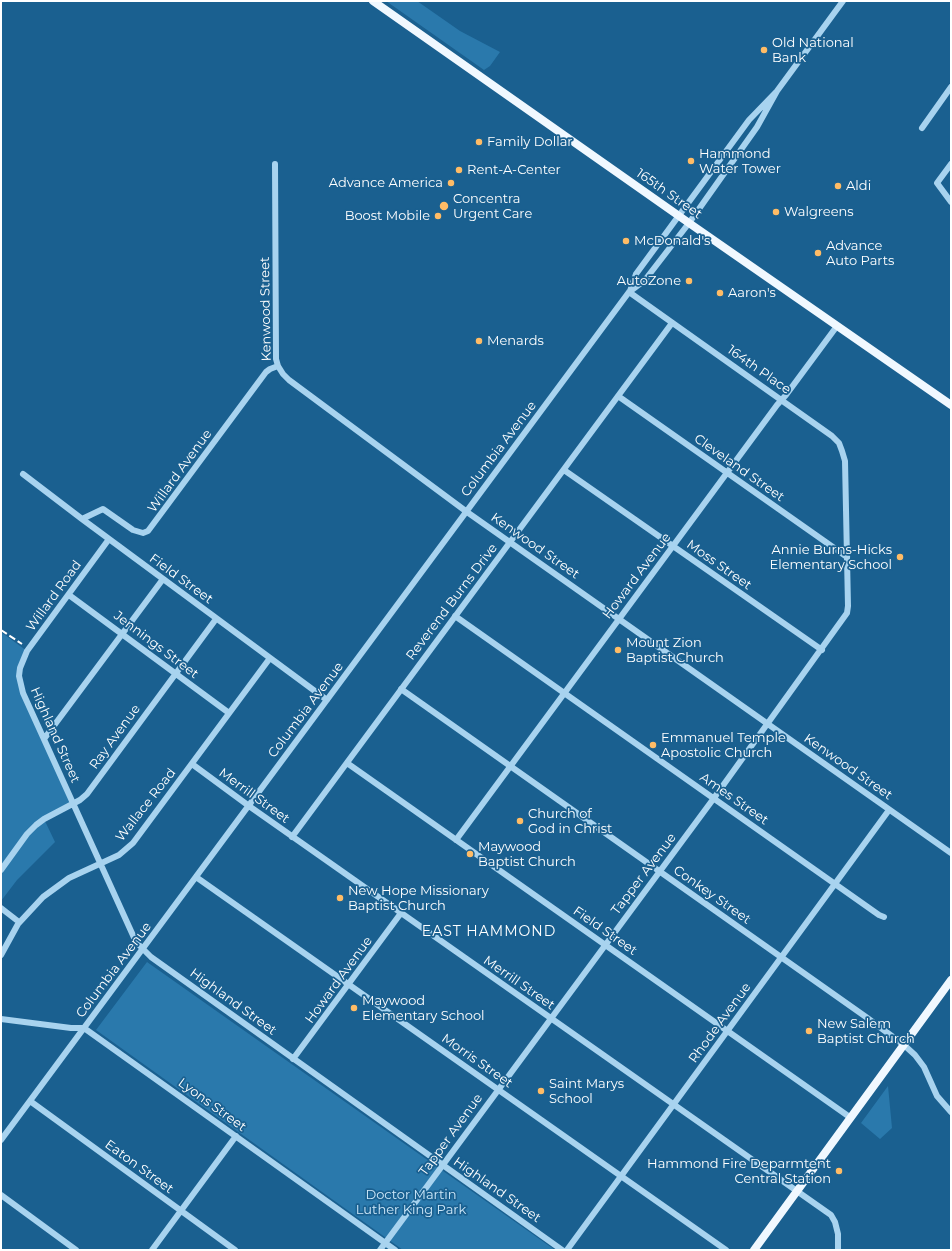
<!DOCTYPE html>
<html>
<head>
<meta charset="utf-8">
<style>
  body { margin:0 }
  #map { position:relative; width:952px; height:1251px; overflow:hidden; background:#1a6090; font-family:Montserrat,sans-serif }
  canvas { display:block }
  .frame { position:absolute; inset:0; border:2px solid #fff; pointer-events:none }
</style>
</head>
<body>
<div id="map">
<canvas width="952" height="1251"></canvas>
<div class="frame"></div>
</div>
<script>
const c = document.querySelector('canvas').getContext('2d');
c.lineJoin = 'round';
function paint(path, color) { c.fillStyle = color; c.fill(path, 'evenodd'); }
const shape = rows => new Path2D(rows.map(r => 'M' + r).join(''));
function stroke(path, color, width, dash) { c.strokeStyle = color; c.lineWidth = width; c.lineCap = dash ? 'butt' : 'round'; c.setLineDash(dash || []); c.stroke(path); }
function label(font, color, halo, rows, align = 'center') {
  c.font = font + ' Montserrat,sans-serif'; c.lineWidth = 3.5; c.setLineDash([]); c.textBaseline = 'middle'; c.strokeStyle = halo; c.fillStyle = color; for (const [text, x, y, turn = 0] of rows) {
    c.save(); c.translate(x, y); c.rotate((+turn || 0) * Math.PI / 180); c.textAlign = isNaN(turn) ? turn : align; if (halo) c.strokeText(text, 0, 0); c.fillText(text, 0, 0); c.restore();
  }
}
paint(shape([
  [386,1,417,1,460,31,500,52,490,66,484,70],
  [1,632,27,651,23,660,20,684,74,803,44,819,55,842,17,880,1,901],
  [147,962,555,1250,403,1250,96,1030],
  [888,1086,892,1128,880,1139,861,1123]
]), '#2a79ac');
stroke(shape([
  [922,128,951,87],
  [275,164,276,359,278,366,283,374,289,380,467,512,951,853],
  [951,164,937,183,951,202],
  [630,291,636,274,749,120,777,91,843,1],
  [618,396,847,557],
  [564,470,822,650],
  [23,474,82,519,327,700],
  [82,519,103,509,133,530,143,533,148,531,266,372,270,369,278,366],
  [109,539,27,651,20,668,19,676,23,693,136,942,151,957,562,1250],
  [69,595,229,713],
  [455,616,879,915,884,917],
  [401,689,866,1017,904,1045,915,1055,924,1067,937,1096,951,1112],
  [44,739,163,579],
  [347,763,851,1118],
  [192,764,249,806,831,1215,835,1222,838,1234,838,1250],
  [292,837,672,323],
  [456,840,777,405,786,395,837,326],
  [1,870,27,834,36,825,44,819,80,800,87,794,216,619],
  [196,877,726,1250],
  [1,908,19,922],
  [1,955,18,924,43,897,69,878,119,855,133,843,270,658],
  [1,1019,71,1028,84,1028,395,1250],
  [293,1059,401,913],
  [30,1101,235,1250],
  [1,1140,629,292,645,280,689,223,757,127,777,91],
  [1,1195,76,1250],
  [152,1250,236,1136],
  [380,1250,714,798,847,613,848,606,845,461,842,451,839,443,832,436,791,407,629,292],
  [567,1250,889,810]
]), '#a8d3ef', 6);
stroke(shape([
  [373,1,689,223,951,405],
  [754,1250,951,980]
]), '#f0f8ff', 8);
stroke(shape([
  [1,630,22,644]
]), '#fff', 2, [7, 3]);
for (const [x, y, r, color] of [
  [764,50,4,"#ffbc66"],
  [479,142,4,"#ffbc66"],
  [691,161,4,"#ffbc66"],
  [459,170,4,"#ffbc66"],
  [451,183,4,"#ffbc66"],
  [838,186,4,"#ffbc66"],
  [444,206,5,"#ffbc66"],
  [776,212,4,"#ffbc66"],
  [438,216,4,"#ffbc66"],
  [626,241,4,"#ffbc66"],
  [818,253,4,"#ffbc66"],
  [689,281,4,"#ffbc66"],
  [720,293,4,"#ffbc66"],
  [479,341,4,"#ffbc66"],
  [900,557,4,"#ffbc66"],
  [618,650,4,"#ffbc66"],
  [653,745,4,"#ffbc66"],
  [520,821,4,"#ffbc66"],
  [470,854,4,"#ffbc66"],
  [340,898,4,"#ffbc66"],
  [354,1008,4,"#ffbc66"],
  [809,1031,4,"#ffbc66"],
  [541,1091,4,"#ffbc66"],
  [839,1171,4,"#ffbc66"]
]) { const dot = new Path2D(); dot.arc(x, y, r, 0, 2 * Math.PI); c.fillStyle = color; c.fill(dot); stroke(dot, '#1a6090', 1.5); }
label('13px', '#fff', '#1a6090', [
  ["Old National",772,43],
  ["Bank",772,58],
  ["Family Dollar",487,142],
  ["Hammond",699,154],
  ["Water Tower",699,169],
  ["Rent-A-Center",467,170],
  ["Advance America",443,183,"right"],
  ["Aldi",846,186],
  ["Concentra",453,199],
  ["Urgent Care",453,214],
  ["Walgreens",784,212],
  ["Boost Mobile",430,216,"right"],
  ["McDonald's",634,241],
  ["Advance",826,246],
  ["Auto Parts",826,261],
  ["AutoZone",681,281,"right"],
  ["Aaron's",728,293],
  ["Menards",487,341],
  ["Annie Burns-Hicks",892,550,"right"],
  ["Elementary School",892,565,"right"],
  ["Mount Zion",626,643],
  ["Baptist Church",626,658],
  ["Emmanuel Temple",661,738],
  ["Apostolic Church",661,753],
  ["Church of",528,814],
  ["God in Christ",528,829],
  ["Maywood",478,847],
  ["Baptist Church",478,862],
  ["New Hope Missionary",348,891],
  ["Baptist Church",348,906],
  ["Maywood",362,1001],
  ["Elementary School",362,1016],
  ["New Salem",817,1024],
  ["Baptist Church",817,1039],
  ["Saint Marys",549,1084],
  ["School",549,1099],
  ["Hammond Fire Deparmtent",831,1164,"right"],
  ["Central Station",831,1179,"right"]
], 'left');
label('13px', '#fff', '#1a6090', [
  ["165th Street",669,194,35],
  ["Kenwood Street",266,309,-91],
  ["164th Place",759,370,35],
  ["Columbia Avenue",499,449,-53],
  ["Cleveland Street",739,468,35],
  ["Willard Avenue",180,471,-54],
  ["Kenwood Street",535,546,35],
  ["Moss Street",719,565,35],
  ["Howard Avenue",637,576,-53],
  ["Field Street",181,579,36],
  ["Willard Road",54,596,-54],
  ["Reverend Burns Drive",452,602,-53],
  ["Jennings Street",156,645,37],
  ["Columbia Avenue",306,710,-53],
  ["Highland Street",55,735,66],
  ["Ray Avenue",115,737,-54],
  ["Kenwood Street",848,767,35],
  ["Merrill Street",254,796,36],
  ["Ames Street",734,799,35],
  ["Wallace Road",146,805,-52],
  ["Tapper Avenue",644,874,-53],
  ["Conkey Street",712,895,35],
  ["Field Street",605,931,35],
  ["Columbia Avenue",114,970,-53],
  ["Howard Avenue",339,980,-54],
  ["Merrill Street",519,983,35],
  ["Highland Street",233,1002,36],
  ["Rhode Avenue",720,1023,-54],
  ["Morris Street",477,1061,35],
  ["Lyons Street",212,1105,36],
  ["Tapper Avenue",451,1135,-54],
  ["Eaton Street",139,1167,36],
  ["Highland Street",497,1190,35]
]);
label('13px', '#cfe9fa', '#1a6090', [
  ["Doctor Martin",411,1195],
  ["Luther King Park",411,1210]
]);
c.letterSpacing = '1px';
label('14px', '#fff', '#1a6090', [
  ["EAST HAMMOND",489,932]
]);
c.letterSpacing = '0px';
</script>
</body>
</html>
